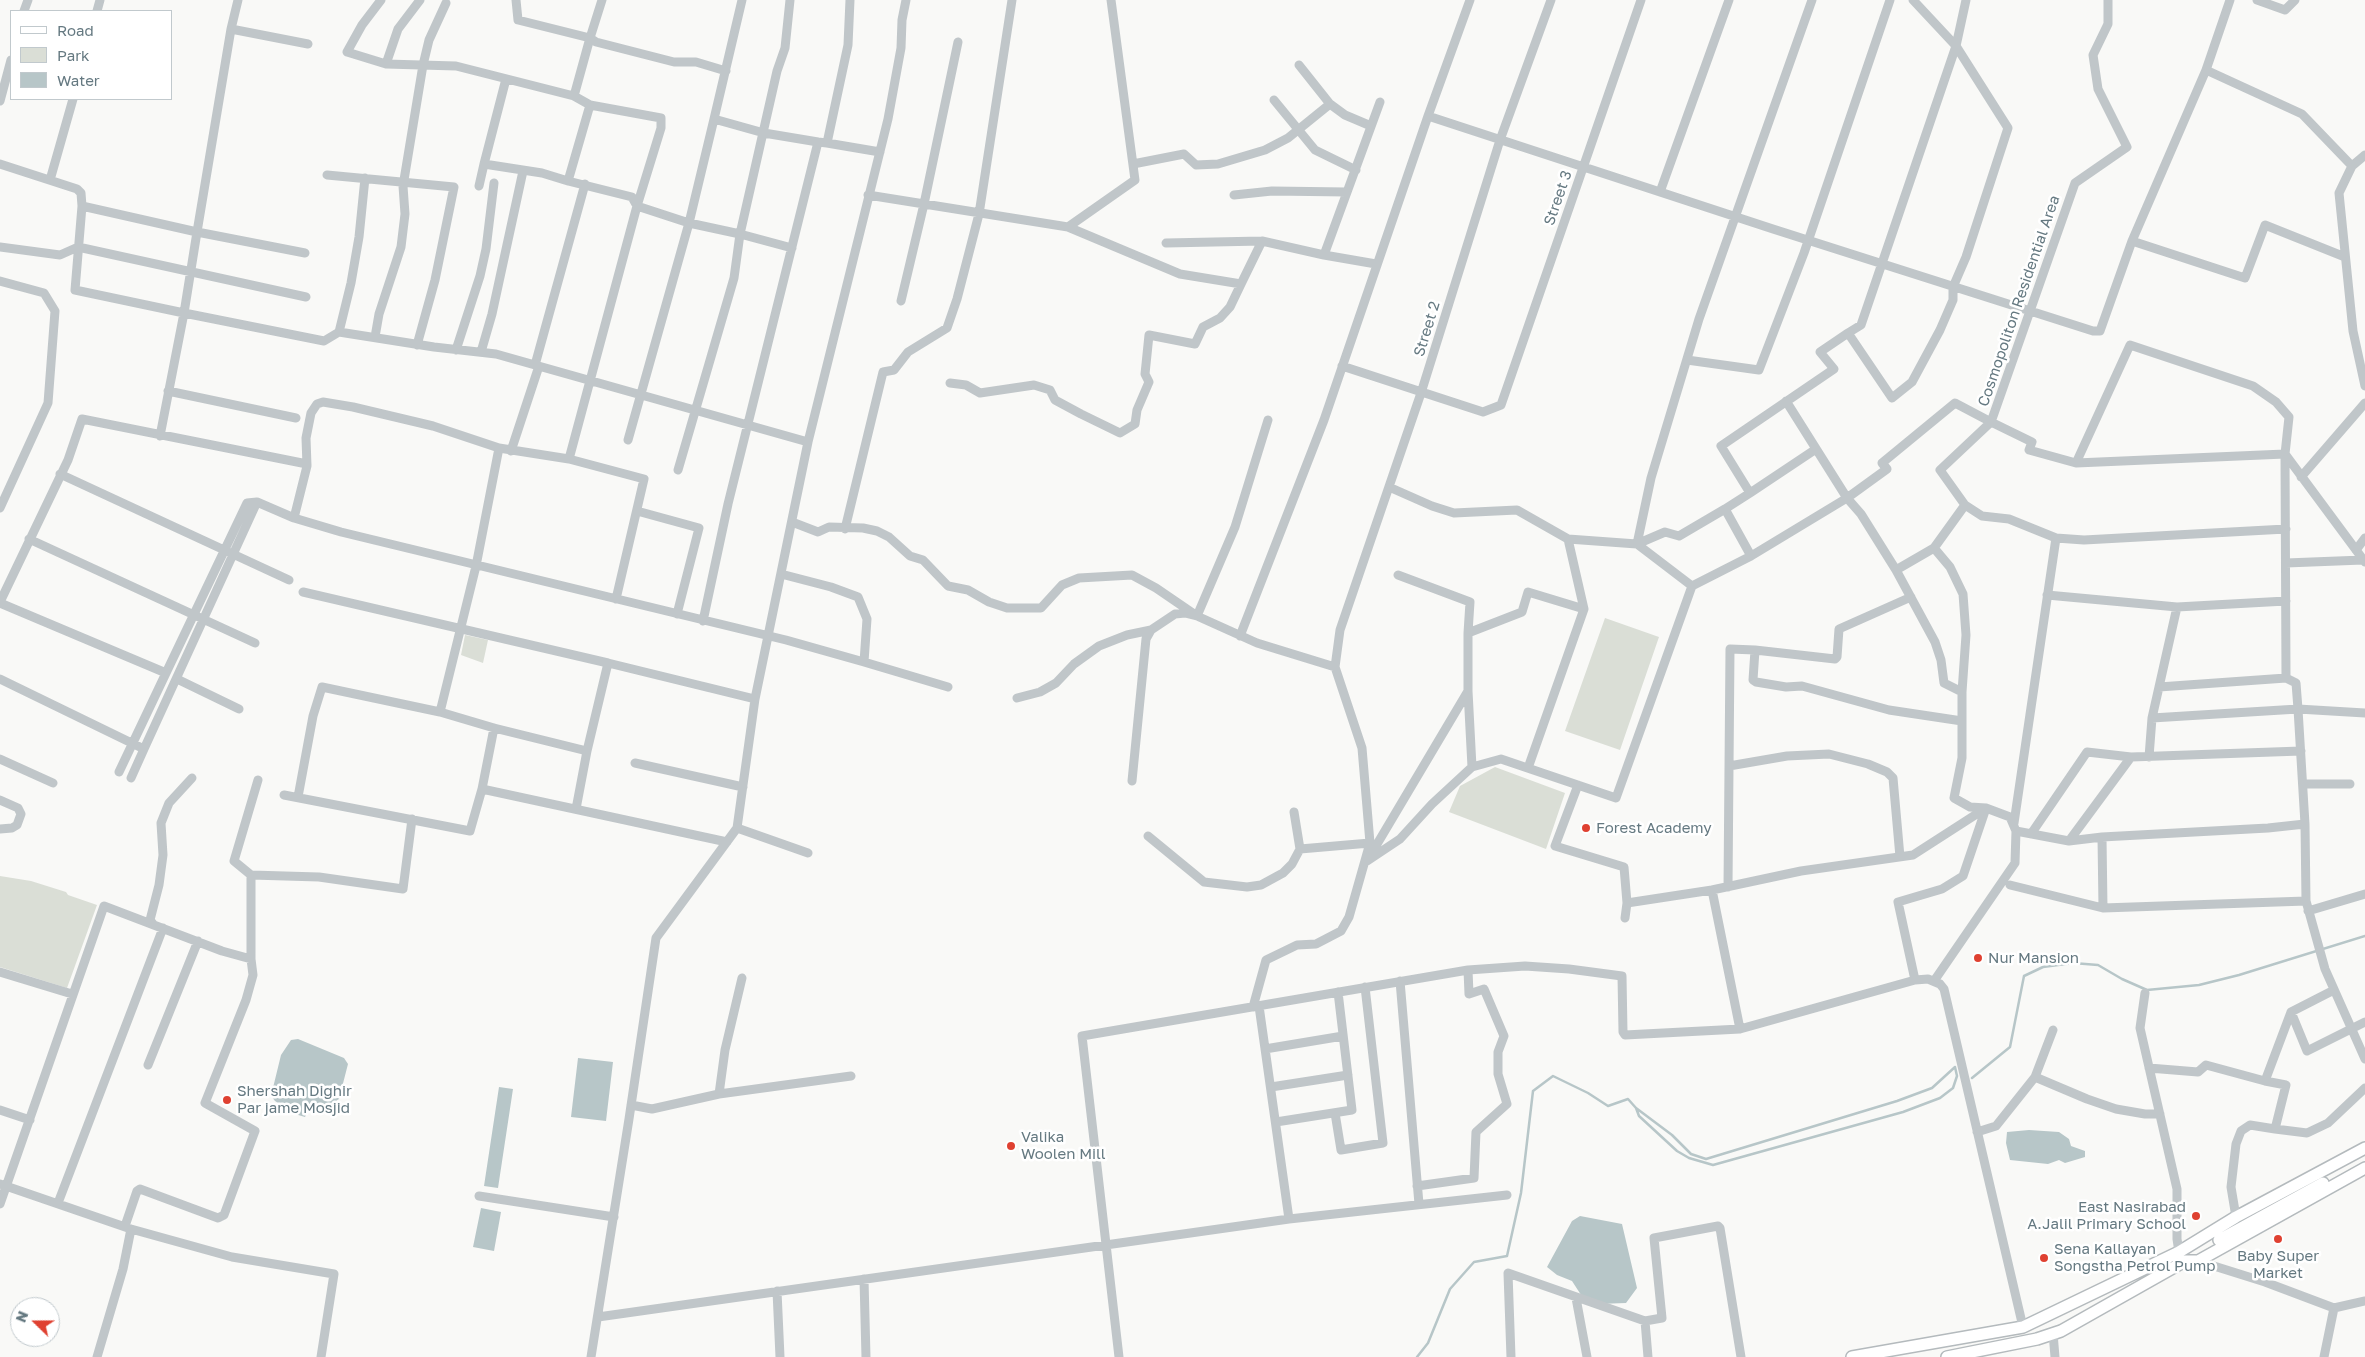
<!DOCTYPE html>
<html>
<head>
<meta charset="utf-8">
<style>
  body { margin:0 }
  #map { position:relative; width:2365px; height:1357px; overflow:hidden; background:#f9f9f7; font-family:"Golos Text",sans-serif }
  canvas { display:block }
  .legend { position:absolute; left:10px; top:10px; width:162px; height:90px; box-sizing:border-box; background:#fff; border:1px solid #c1c9cd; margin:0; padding:6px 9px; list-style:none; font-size:15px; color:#657981 }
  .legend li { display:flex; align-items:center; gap:10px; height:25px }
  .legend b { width:25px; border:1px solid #c1c9cd }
  .north { position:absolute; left:10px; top:1297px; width:50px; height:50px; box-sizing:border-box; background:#fff; border:1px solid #c1c9cd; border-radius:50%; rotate:292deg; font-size:14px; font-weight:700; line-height:20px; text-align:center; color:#657981 }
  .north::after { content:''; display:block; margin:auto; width:18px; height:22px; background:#df4131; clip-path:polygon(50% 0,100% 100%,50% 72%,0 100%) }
</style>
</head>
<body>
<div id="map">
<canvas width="2365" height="1357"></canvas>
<ul class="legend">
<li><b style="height:6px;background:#fff"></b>Road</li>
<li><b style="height:14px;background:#daded6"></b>Park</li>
<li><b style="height:14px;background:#b7c6c8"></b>Water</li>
</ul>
<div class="north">N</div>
</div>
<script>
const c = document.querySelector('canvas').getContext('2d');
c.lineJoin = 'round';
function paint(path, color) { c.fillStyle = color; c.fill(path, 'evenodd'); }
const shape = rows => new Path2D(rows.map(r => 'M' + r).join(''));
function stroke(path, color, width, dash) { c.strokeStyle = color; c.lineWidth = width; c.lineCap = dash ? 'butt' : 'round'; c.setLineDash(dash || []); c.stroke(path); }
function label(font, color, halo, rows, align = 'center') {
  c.font = font + ' "Golos Text",sans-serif'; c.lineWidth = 5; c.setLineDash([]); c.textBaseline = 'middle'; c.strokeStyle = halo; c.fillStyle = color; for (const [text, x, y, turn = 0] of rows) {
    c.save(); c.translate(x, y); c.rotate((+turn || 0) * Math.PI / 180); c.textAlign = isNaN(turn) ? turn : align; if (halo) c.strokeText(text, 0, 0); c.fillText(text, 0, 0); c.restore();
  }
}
paint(shape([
  [1605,618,1659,637,1620,750,1565,731],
  [465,635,488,640,483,663,461,655],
  [1495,767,1565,793,1546,849,1449,812,1460,786],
  [0,876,31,881,66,892,68,895,97,905,67,988,0,967]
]), '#daded6');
paint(shape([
  [298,1039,344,1058,348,1064,339,1099,328,1106,327,1110,316,1105,308,1104,309,1109,305,1117,295,1114,275,1101,271,1096,281,1055,291,1040],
  [578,1058,613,1062,606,1121,571,1117],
  [499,1087,513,1089,498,1188,484,1186],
  [2029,1130,2059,1132,2069,1139,2071,1146,2085,1151,2085,1157,2065,1163,2059,1160,2048,1164,2010,1160,2006,1143,2007,1132],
  [481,1208,501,1212,494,1251,473,1247],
  [1580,1216,1622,1224,1637,1288,1626,1303,1598,1304,1583,1298,1572,1281,1557,1275,1547,1267,1572,1221]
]), '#b7c6c8');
stroke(shape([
  [1955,1067,1957,1076,1953,1088,1940,1098,1903,1112,1713,1165,1689,1158,1677,1151,1639,1116,1636,1108,1672,1135,1691,1154,1706,1159,1897,1101,1932,1088,1955,1067],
  [1972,1078,2010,1047,2024,976,2043,967,2073,963,2098,965,2122,979,2147,990,2199,985,2239,975,2365,936],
  [1417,1357,1428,1343,1450,1289,1474,1262,1507,1256,1521,1193,1533,1091,1553,1076,1588,1093,1608,1106,1628,1099,1636,1108]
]), '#b7c6c8', 2.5);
const major = shape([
  [2219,1240,2323,1183],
  [1852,1357,2023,1327,2179,1252,2236,1217,2365,1148],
  [1947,1357,2037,1339,2061,1331,2185,1261,2198,1261,2365,1168]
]);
stroke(major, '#b4babd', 14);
stroke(shape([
  [238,0,231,29,197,232,305,253],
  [381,0,362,25,347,52,386,64,456,66,574,96,590,105,661,118,661,128,637,206,569,459,644,479,616,599],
  [516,0,518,20,590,38,574,96],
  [602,0,590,38,596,42,674,62,696,62,726,71],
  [790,0,785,48,777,71,740,234,792,248],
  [1470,0,1428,116,1773,229,2093,331,2100,331,2132,241,2206,70,2302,114,2352,166],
  [2108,0,2108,24,2093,55,2098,89,2127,147,2075,183,1991,422,2032,442,2029,450,2076,463,2285,454,2286,678,2296,683,2298,709,2305,824,2306,901,2325,969,2365,1059],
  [2257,0,2285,10,2295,0],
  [24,11,28,0],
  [97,11,100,0],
  [231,29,308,44],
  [386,64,398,29,420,0],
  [2206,70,2230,0],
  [1274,100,1315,150,1356,170],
  [0,101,11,60],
  [1330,104,1345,115,1371,126],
  [590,105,568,181,632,197,637,206,689,223,740,234,734,278,678,470],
  [818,142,827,143,848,45,850,0],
  [827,143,880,152],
  [2365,155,2352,166,2339,193,2353,331,2365,386],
  [0,164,77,189,81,193,82,206],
  [484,164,506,79],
  [1133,164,1184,154,1196,165,1218,164,1265,150,1288,138,1330,104,1299,65],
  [327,175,454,187,435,280,417,345],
  [365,178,359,237,351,283,339,332,434,347,496,354,808,442],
  [50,180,73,99],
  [479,186,484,164,542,173,568,181],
  [1660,192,1729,0],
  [868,195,1068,227,1180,274,1241,284,1262,241,1324,255,1376,264],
  [1234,195,1272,191,1347,192],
  [1068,227,1135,180,1111,0],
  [2132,241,2245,278,2265,225,2345,257],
  [1166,243,1262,241],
  [0,247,60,255,78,247,306,297],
  [1324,255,1380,102],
  [0,281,44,293,55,311,48,403,0,508],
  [901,301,924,204,958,42],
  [1848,333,1861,325,1956,46,1966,0],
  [375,337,379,314,401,247,405,214,403,186,423,65,429,40,446,3],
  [456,350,480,276,486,249,494,183],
  [481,352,492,314,523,171],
  [1687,360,1759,370,1804,253,1890,0],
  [535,365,585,184],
  [1342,366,1483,412,1501,405,1641,0],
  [950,383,966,385,980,393,1034,385,1050,390,1055,400,1081,414,1120,433,1135,424,1137,410,1149,382,1145,374,1149,335,1195,344,1203,327,1220,318,1230,307,1241,284],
  [168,391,296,418],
  [1786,401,1847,498,1887,469,1882,463,1955,403,1991,422,1940,470,1965,505,1982,516,2009,519,2056,538,2084,540,2286,529],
  [160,436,184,313,197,232,82,206,75,290,184,313,324,341,339,332],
  [628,440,689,223,714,119],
  [511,451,539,366],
  [569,459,499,448,476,566,440,712,494,728,587,751,576,809],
  [2076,463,2130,345,2253,386,2276,402,2289,417,2285,454,2365,562],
  [60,474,289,580],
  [2301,477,2365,403],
  [1389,487,1432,506,1454,513,1517,510,1568,539,1637,544,1692,586],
  [1750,493,1816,449],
  [1725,509,1750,493,1721,446,1834,369,1820,352,1848,333,1892,398,1912,382,1940,330,1953,300,1953,287,1966,257,2008,128,1956,46,1913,0],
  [637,511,699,528,677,614],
  [294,518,307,466,306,438,311,413,317,404,323,402,353,407,433,426,499,448],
  [792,522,818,532,829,527,863,528,877,531,889,537,910,556,923,560,948,586,968,590,989,602,1007,608,1041,608,1062,585,1079,578,1132,575,1156,588,1197,616,1235,527,1268,420],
  [845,529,883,372,894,370,908,352,947,328,957,299,979,214,1012,0],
  [29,539,255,643],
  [1568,539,1584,609],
  [2356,550,2365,538],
  [1751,556,1725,509,1679,536,1665,532,1637,544,1651,478,1699,319,1812,0],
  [2286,563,2363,560],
  [1896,570,1934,548],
  [781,574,831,587,858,597,867,619,864,662,948,687],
  [1398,575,1470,602,1468,633,1522,612,1528,592,1584,609,1528,768],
  [303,592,608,663],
  [2047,595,2177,607,2286,601],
  [0,602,68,460,82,419,307,464],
  [0,603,166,673,247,503,257,502,294,518,341,532,786,640,864,662],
  [2177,607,2159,687,2286,678],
  [703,621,728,504,818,142,764,133,714,119,742,0],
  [1468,633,1468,691,1472,767],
  [1240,636,1324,420,1428,116],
  [1755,650,1835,659,1837,657,1839,629,1911,597],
  [1335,667,1340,630,1421,393,1500,140,1551,0],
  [0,679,144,749,257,502],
  [177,679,239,709],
  [1468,691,1367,861,1400,839,1432,804,1472,767,1501,759,1616,798,1692,586,1751,556,1847,498,1861,514,1896,570,1935,642,1941,660,1944,683,1962,692,1962,721],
  [1962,692,1966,635,1963,594,1950,567,1934,548,1965,505],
  [1017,698,1040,692,1056,683,1074,664,1099,646,1127,635,1151,630],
  [2152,718,2159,687],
  [587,751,608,663,755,699],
  [2149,757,2152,718,2298,709,2365,713],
  [0,759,53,783],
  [635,763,743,787],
  [1729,766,1787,756,1829,754,1868,764,1887,772,1893,778,1900,857],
  [119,772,166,673],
  [131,778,144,749],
  [1132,781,1146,639,1151,630,1175,614,1185,613,1197,616,1257,643,1335,667,1362,748,1370,843,1349,917,1341,931,1316,944,1297,945,1266,960,1253,1007],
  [2303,784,2350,784],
  [1578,785,1555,846,1624,867,1627,903],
  [482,789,494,728],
  [284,795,470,831,482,789,727,842],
  [298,797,313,716,322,687,440,712],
  [0,800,18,808,21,814,17,825,12,828,0,829],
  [1986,808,1913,855,1801,871,1712,890,1740,1029,1915,980,1928,979,1940,984,1944,989,2023,1327],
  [2014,823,2056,538],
  [737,828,808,853],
  [2016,831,2069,841,2131,757,2301,751],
  [2031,834,2087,752,2131,757],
  [1148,836,1204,882,1247,887,1261,885,1283,873,1292,864,1300,849,1294,812],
  [2069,841,2102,837],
  [1300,849,1370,843],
  [251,875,319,877,403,889,412,819],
  [2010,885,2103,908,2102,837,2268,828,2305,824],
  [1728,887,1730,649,1755,650,1753,680,1756,682,1786,687,1802,686,1889,710,1962,721,1962,758,1954,798,1970,807,1986,808,2010,817,2016,831,2015,863,1934,981],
  [2103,908,2306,901],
  [2308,911,2365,894],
  [1625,918,1627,903,1712,890],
  [153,924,150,920,159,885,163,855,161,823,169,803,192,778],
  [0,972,72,994],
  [1915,980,1898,902,1942,889,1963,876,1986,808],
  [1400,981,1419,1204],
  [2145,993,2140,1028,2177,1189,2177,1239,2179,1252],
  [1259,1006,1289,1219],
  [2291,1012,2307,1051,2365,1022],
  [1265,1049,1343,1036],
  [148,1065,198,941],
  [2149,1068,2198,1072,2206,1065,2265,1081],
  [2035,1077,2053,1030],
  [1271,1087,1348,1075],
  [719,1094,725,1050,742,978],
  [631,1105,652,1109,719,1094,851,1076],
  [0,1110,30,1120],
  [1335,1113,1341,1150,1383,1143,1365,987],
  [1276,1122,1352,1110,1338,992],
  [2275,1129,2307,1133,2328,1123,2365,1088],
  [1977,1132,1996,1126,2035,1077,2087,1099,2116,1109,2145,1114,2160,1114],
  [0,1184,131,1229,232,1257,334,1274,321,1357],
  [1417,1186,1474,1178,1476,1132,1507,1104,1498,1074,1498,1052,1504,1036,1484,989,1469,994,1468,970],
  [479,1196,614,1217],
  [58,1203,163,928],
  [0,1204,104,906,222,951,251,959,251,875,234,861,258,780],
  [2236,1217,2231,1187,2236,1144,2241,1131,2250,1125,2275,1129,2286,1085,2265,1081,2291,1012,2334,990],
  [125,1226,137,1191,140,1189,218,1218,224,1215,255,1131,205,1103,246,1000,253,975,251,959],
  [2198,1261,2265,1282,2334,1308,2365,1301],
  [864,1279,866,1357],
  [777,1291,780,1357],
  [1576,1298,1587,1357],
  [598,1317,1289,1219,1507,1195],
  [2053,1333,2055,1357],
  [97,1357,123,1269,131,1229],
  [591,1357,629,1119,656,938,737,828,755,699,808,442,888,119,901,48,902,20,906,0],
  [1119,1357,1082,1036,1468,970,1525,966,1569,969,1622,976,1623,1032,1625,1035,1740,1029],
  [1511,1357,1508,1273,1645,1321],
  [1648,1357,1645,1321,1662,1318,1654,1238,1718,1226,1720,1228,1741,1357],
  [2324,1357,2334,1308]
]), '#c0c6c9', 9);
stroke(major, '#fff', 11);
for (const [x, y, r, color] of [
  [1586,828,5,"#df4131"],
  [1978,958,5,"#df4131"],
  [227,1100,5,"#df4131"],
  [1011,1146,5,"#df4131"],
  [2196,1216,5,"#df4131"],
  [2278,1239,5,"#df4131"],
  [2044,1258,5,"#df4131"]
]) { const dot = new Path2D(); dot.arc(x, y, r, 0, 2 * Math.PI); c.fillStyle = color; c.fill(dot); stroke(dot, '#fff', 2); }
label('15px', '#657981', '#fff', [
  ["Street 3",1558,198,-71],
  ["Cosmopoliton Residential Area",2019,301,-71],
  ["Street 2",1427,329,-73]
]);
label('15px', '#657981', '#fff', [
  ["Forest Academy",1596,828],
  ["Nur Mansion",1988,958],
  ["Shershah Dighir",237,1091],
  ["Par jame Mosjid",237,1108],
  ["Valika",1021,1137],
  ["Woolen Mill",1021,1154],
  ["East Nasirabad",2186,1207,"right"],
  ["A.Jalil Primary School",2186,1224,"right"],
  ["Sena Kallayan",2054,1249],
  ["Songstha Petrol Pump",2054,1266],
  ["Baby Super",2278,1256,"center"],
  ["Market",2278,1273,"center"]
], 'left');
</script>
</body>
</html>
